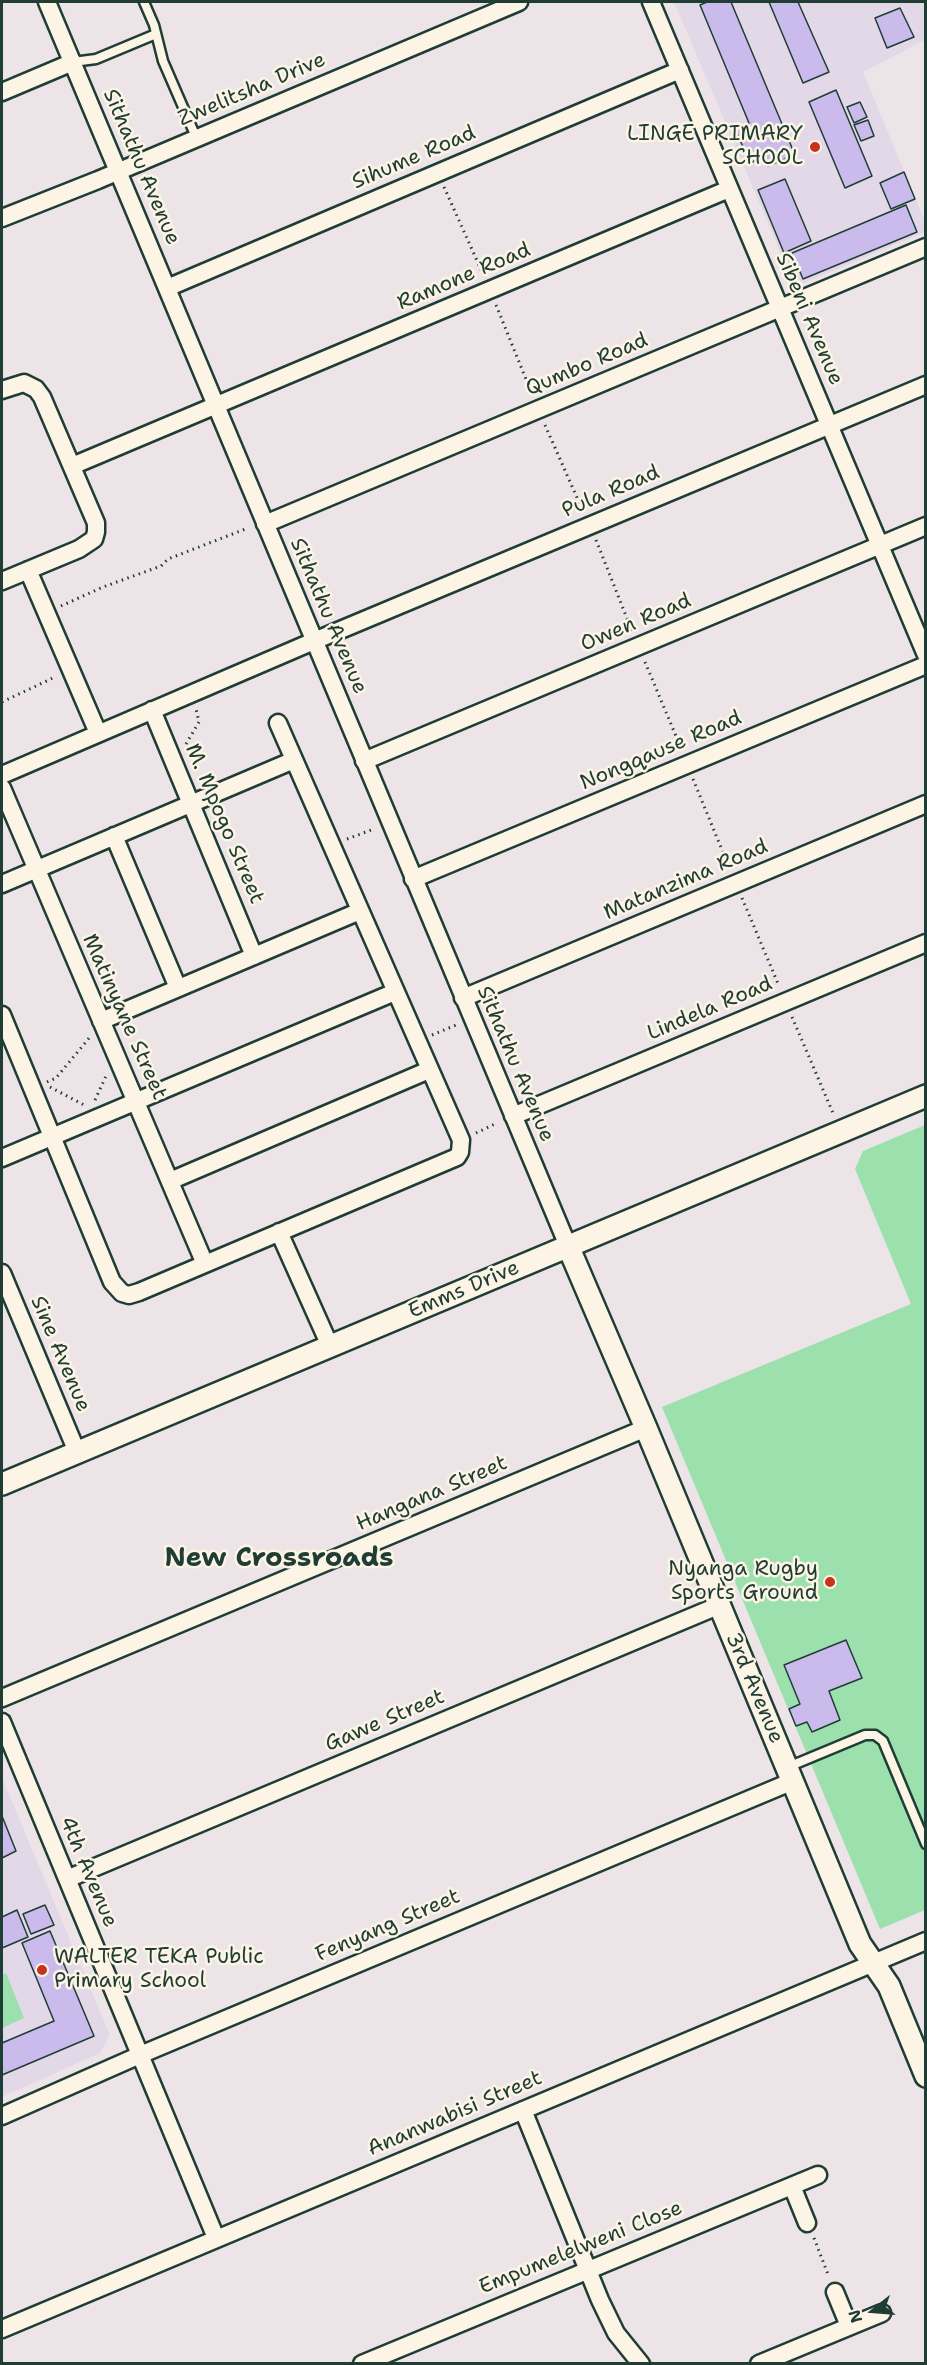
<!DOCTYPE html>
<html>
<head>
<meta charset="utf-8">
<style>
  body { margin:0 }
  #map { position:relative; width:927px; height:2365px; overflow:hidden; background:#ede4e7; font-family:"Shantell Sans",sans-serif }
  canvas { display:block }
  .frame { position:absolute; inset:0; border:3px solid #1f3d34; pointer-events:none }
  .north { position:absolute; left:843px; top:2281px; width:60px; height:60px; -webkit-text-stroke:4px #fcf5e5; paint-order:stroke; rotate:253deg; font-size:16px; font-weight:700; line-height:24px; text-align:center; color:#1f3d34 }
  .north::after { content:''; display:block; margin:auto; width:21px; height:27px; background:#1f3d34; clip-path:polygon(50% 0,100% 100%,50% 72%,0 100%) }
</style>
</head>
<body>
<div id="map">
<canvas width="927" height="2365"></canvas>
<div class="frame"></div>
<div class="north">N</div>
</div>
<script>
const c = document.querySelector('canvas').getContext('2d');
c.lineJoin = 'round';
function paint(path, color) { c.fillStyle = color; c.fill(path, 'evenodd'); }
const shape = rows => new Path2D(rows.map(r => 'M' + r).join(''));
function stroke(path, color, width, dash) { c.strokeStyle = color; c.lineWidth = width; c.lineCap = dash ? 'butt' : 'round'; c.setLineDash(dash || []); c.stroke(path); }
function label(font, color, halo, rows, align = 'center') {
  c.font = font + ' "Shantell Sans",sans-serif'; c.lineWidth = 5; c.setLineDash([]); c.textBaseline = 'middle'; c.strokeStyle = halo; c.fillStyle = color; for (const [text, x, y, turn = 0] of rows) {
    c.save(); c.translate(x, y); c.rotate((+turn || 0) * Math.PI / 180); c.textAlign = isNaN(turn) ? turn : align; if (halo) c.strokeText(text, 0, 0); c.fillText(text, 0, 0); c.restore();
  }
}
paint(shape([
  [674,2,925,2,925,40,863,72,925,222,925,232,804,283,791,277],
  [2,1778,110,2035,100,2053,2,2097]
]), '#e2d8e8');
paint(shape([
  [925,1125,925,1910,880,1929,662,1407,911,1304,855,1169,863,1151],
  [6,1973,24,2018,2,2028,2,1975]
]), '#9be0ad');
const building = shape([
  [707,2,731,2,795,155,768,166,763,157,750,163,735,129,749,123,700,5,707,2],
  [769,2,798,2,829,72,803,83,769,2],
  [900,8,914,37,887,48,875,18,900,8],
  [836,90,872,176,845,188,809,102,836,90],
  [860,102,867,117,854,123,847,107,860,102],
  [868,120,874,136,861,141,854,125,868,120],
  [904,172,915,199,891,209,880,183,904,172],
  [785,179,811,241,784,253,758,190,785,179],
  [906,205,917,232,803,279,792,253,906,205],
  [846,1640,862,1678,829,1691,840,1720,812,1732,807,1722,796,1726,789,1709,800,1704,784,1665,846,1640],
  [2,1816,16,1851,2,1858,2,1816],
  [45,1905,54,1925,31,1934,23,1914,45,1905],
  [17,1910,28,1937,2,1948,2,1917,17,1910],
  [50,1931,94,2036,2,2075,2,2043,54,2021,22,1943,50,1931]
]);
paint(building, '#cabbec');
stroke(building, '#1f3d34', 1.5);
const service = shape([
  [144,2,154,25,163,61,196,137],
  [73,62,96,59,156,34],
  [788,1767,865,1735,875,1735,883,1741,926,1844]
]);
const minor = shape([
  [47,2,568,1246],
  [651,2,926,655],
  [2,92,73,62],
  [2,218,98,180,519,2],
  [167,288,680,70],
  [2,390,24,383,36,389,42,397,96,523,96,532,94,539,79,549,2,581],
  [72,466,729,189],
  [265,524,926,247],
  [28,570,98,733],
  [152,710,254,956],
  [364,761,926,526],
  [2,775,314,641,926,385],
  [2,788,205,1264],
  [114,836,178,988],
  [413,879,926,665],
  [2,884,294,760],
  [463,998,926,804],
  [2,1015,112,1282,122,1293,129,1295,139,1292,457,1157,460,1152,461,1140,278,723],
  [101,1021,360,911],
  [513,1116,926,943],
  [2,1158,395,992],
  [170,1181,429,1070],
  [279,1232,330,1346],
  [2,1273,77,1452],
  [2,1698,646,1428],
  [2,1722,216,2238],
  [67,1879,720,1605],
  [523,2110,600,2300,616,2333,641,2364],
  [2,2116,140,2055,793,1781],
  [792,2186,807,2223],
  [835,2292,849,2326],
  [2,2329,926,1941],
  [362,2364,818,2175],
  [759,2364,882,2313]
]);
const tertiary = shape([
  [568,1246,646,1428,860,1944,889,1986,926,2076],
  [2,1484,926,1096]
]);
stroke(service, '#1f3d34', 13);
stroke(minor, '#1f3d34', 21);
stroke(tertiary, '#1f3d34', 26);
stroke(shape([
  [444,187,483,274],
  [496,305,532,394],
  [545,425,582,509],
  [596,540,632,631],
  [61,606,103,587,161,566,168,559,248,528],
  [645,662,681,748],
  [2,702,55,677],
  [186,744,199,722,196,709],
  [693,779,729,867],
  [347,839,374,829],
  [742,898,779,986],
  [792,1017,833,1113],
  [432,1035,456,1025],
  [47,1082,56,1078,90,1037],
  [50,1087,84,1105],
  [95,1100,106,1076],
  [476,1133,497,1123],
  [814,2238,829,2277]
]), '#1f3d34', 3, [1.5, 4.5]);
stroke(service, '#fcf5e5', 8);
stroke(minor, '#fcf5e5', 16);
stroke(tertiary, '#fcf5e5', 21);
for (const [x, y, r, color] of [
  [815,147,6,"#c8321e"],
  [830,1582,6,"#c8321e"],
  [42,1970,6,"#c8321e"]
]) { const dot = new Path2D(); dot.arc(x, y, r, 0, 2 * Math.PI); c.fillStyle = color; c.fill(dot); stroke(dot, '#fcf5e5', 2); }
label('21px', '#1f3d34', '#fcf5e5', [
  ["Zwelitsha Drive",252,90,-23],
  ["Sihume Road",414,158,-23],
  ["Sithathu Avenue",141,167,67],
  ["Ramone Road",464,277,-23],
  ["Sibeni Avenue",809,319,67],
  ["Qumbo Road",587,365,-23],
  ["Pula Road",611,492,-23],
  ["Sithathu Avenue",328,616,67],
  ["Owen Road",636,623,-23],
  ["Nongqause Road",661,751,-23],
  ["M. Mpogo Street",224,824,67],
  ["Matanzima Road",686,880,-23],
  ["Lindela Road",710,1009,-23],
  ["Matinyane Street",124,1017,66],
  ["Sithathu Avenue",515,1064,67],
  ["Emms Drive",464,1290,-23],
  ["Sine Avenue",60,1354,67],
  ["Hangana Street",432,1494,-23],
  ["3rd Avenue",754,1688,67],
  ["Gawe Street",385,1721,-23],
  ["4th Avenue",88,1872,67],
  ["Fenyang Street",388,1926,-23],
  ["Ananwabisi Street",455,2114,-23],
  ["Empumelelweni Close",581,2248,-22]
]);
label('21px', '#1f3d34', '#fcf5e5', [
  ["LINGE PRIMARY",803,135],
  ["SCHOOL",803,159],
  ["Nyanga Rugby",818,1570],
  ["Sports Ground",818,1594],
  ["WALTER TEKA Public",54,1958,"left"],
  ["Primary School",54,1982,"left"]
], 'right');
label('bold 27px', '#1f3d34', '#fcf5e5', [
  ["New Crossroads",279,1559]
]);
</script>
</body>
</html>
